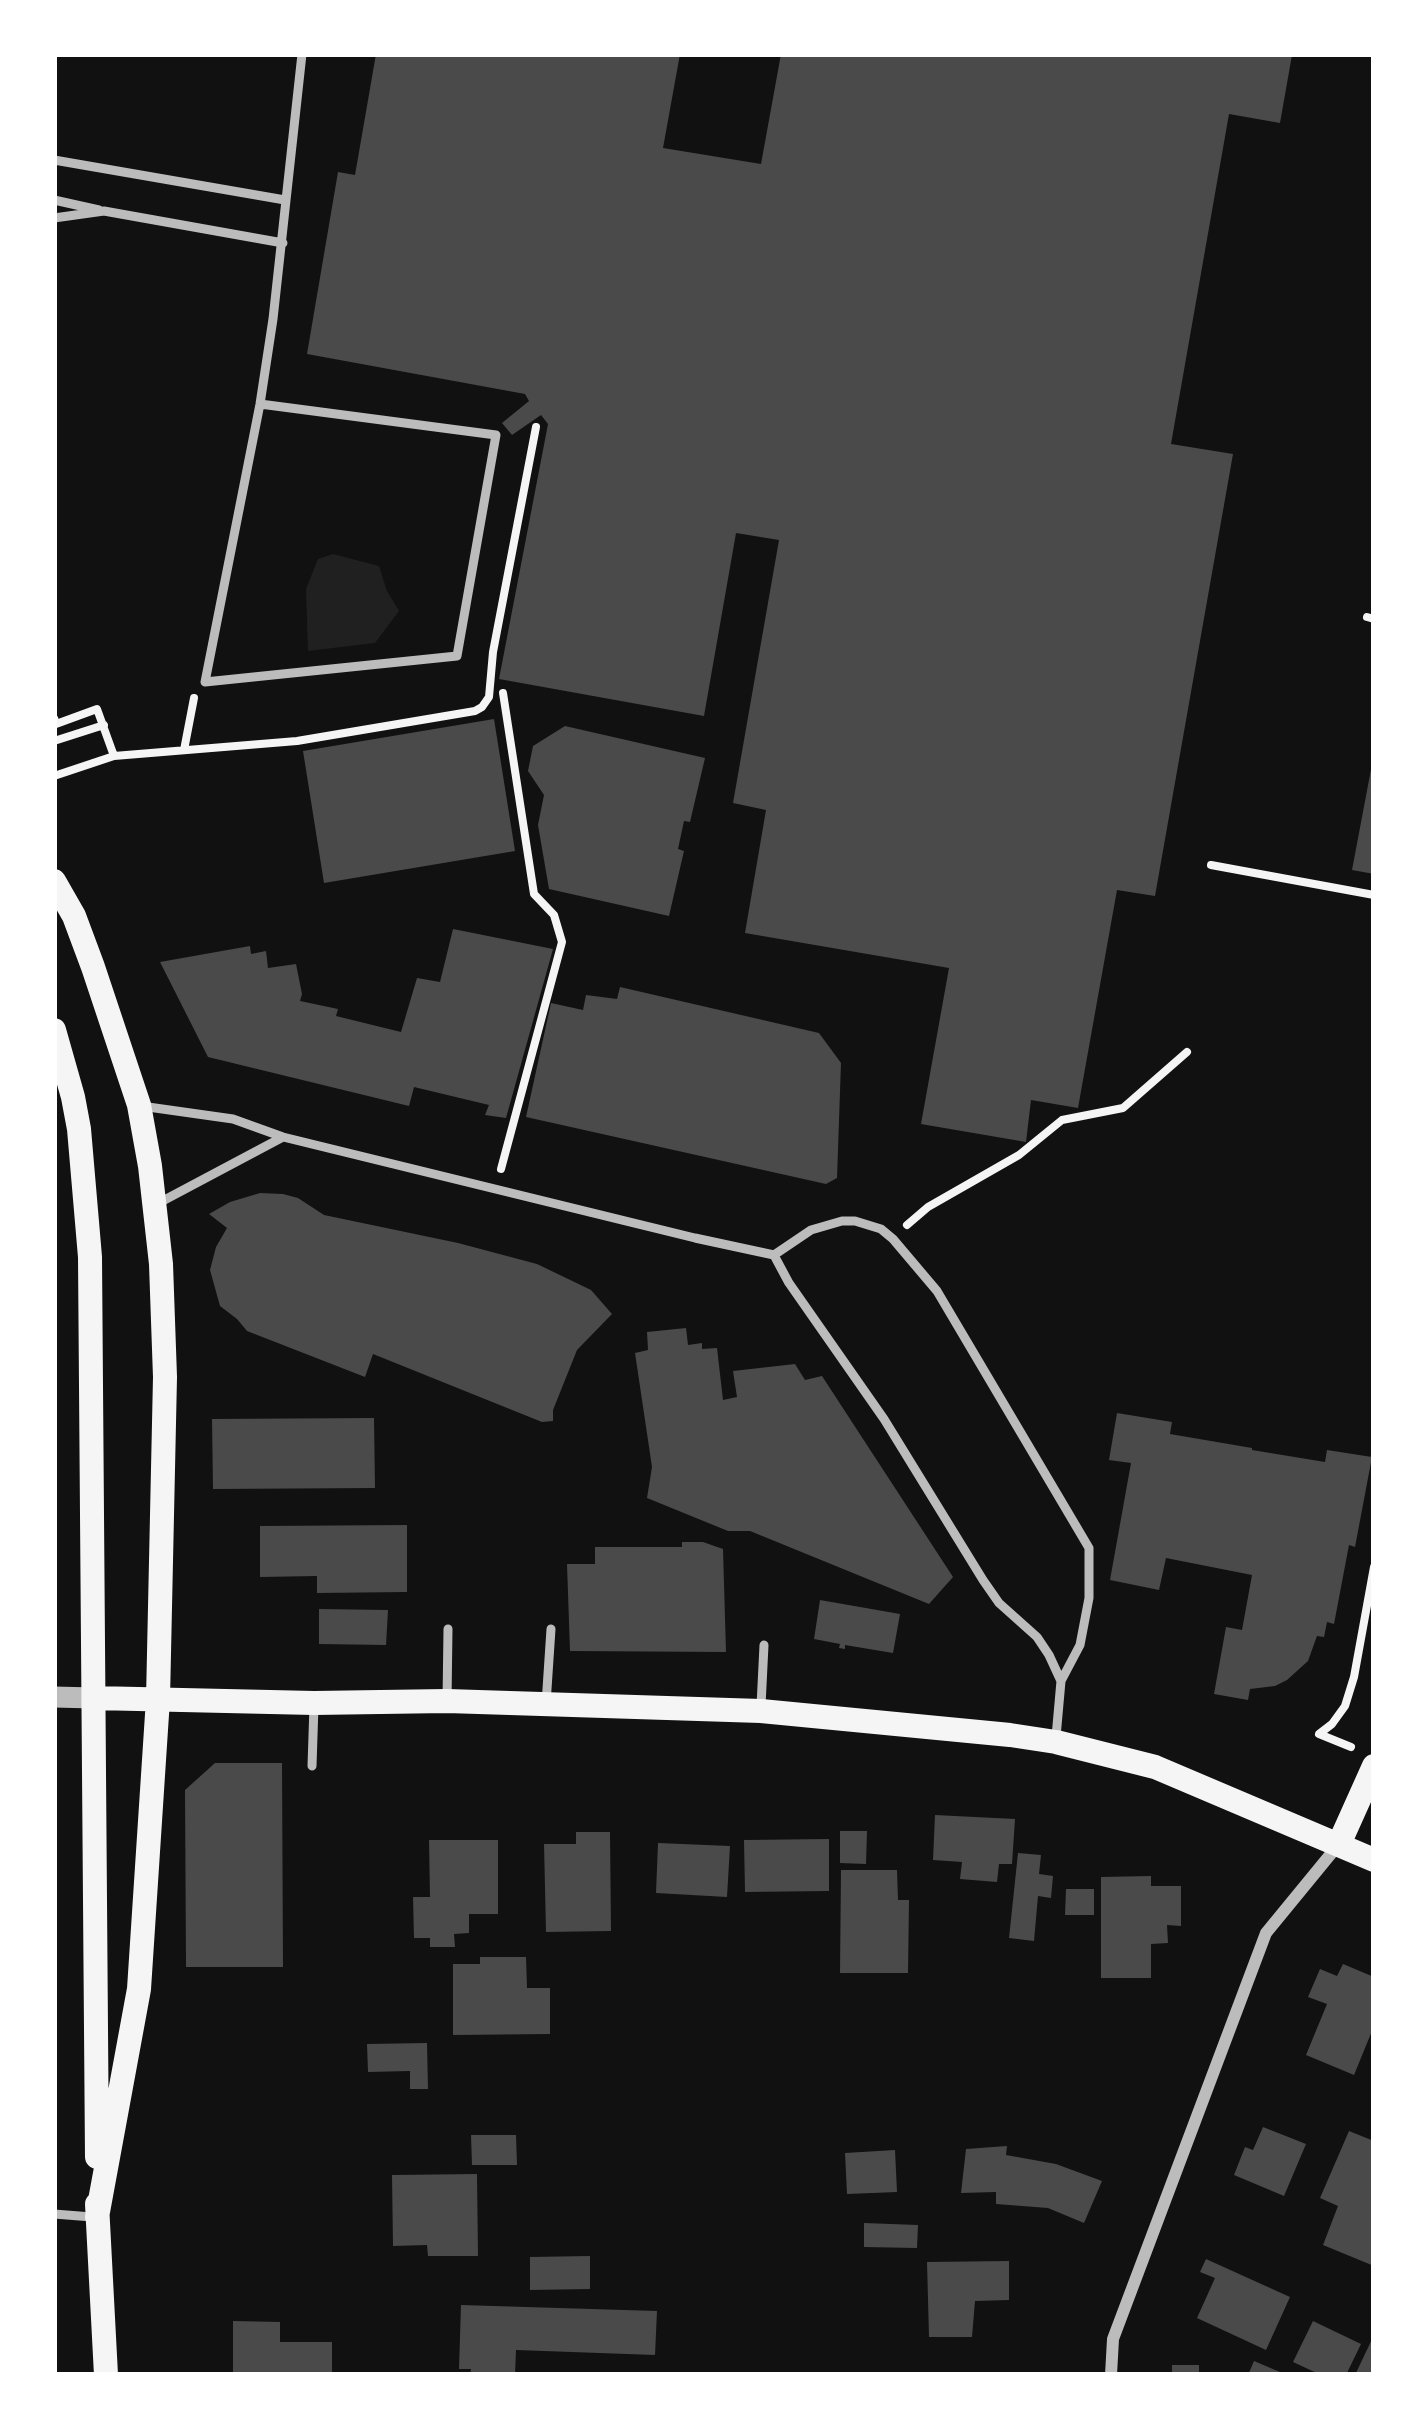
<!DOCTYPE html>
<html>
<head>
<meta charset="utf-8">
<style>
  body { margin:0 }
  #map { position:relative; width:1428px; height:2429px; overflow:hidden; background:#111; font-family:Overpass,sans-serif }
  canvas { display:block }
  .frame { position:absolute; inset:0; border:57px solid #fff; pointer-events:none }
</style>
</head>
<body>
<div id="map">
<canvas width="1428" height="2429"></canvas>
<div class="frame"></div>
</div>
<script>
const c = document.querySelector('canvas').getContext('2d');
c.lineJoin = 'round';
function paint(path, color) { c.fillStyle = color; c.fill(path, 'evenodd'); }
const shape = rows => new Path2D(rows.map(r => 'M' + r).join(''));
function stroke(path, color, width, dash) { c.strokeStyle = color; c.lineWidth = width; c.lineCap = dash ? 'butt' : 'round'; c.setLineDash(dash || []); c.stroke(path); }
paint(shape([
  [333,554,379,566,387,591,399,611,375,643,308,651,306,589,318,559]
]), '#202020');
paint(shape([
  [376,54,680,54,663,148,761,164,781,54,1292,55,1280,123,1229,114,1171,444,1233,454,1155,896,1117,890,1078,1108,1031,1100,1026,1142,921,1124,949,968,745,933,766,810,733,803,779,540,736,533,704,716,499,679,548,424,541,415,512,435,502,423,529,401,525,394,307,354,338,172,355,175],
  [494,719,515,851,324,883,303,751],
  [565,726,705,758,690,822,684,821,678,849,684,851,669,916,549,889,538,825,544,795,528,771,533,746],
  [1372,764,1374,764,1374,874,1352,870],
  [453,929,553,949,506,1118,485,1115,489,1105,414,1087,409,1106,208,1057,160,962,250,946,251,954,266,951,268,968,296,964,302,994,300,1001,338,1009,336,1016,401,1032,417,978,440,982],
  [620,987,819,1033,841,1063,837,1178,826,1184,526,1117,551,1003,583,1010,586,995,617,999],
  [260,1193,283,1194,298,1198,324,1215,458,1243,537,1264,591,1290,612,1314,577,1350,553,1410,553,1421,542,1422,373,1354,365,1377,247,1331,237,1319,220,1306,210,1270,216,1247,227,1228,209,1214,230,1202],
  [686,1328,688,1345,702,1343,702,1349,717,1348,723,1400,737,1397,733,1371,795,1364,805,1380,822,1376,953,1577,929,1604,750,1531,728,1531,647,1498,652,1467,635,1353,648,1350,647,1332],
  [1117,1413,1172,1422,1170,1434,1252,1448,1252,1450,1325,1462,1327,1450,1372,1457,1355,1547,1349,1545,1334,1624,1327,1622,1324,1637,1317,1636,1308,1661,1287,1680,1275,1686,1250,1689,1248,1700,1214,1694,1226,1627,1242,1630,1252,1575,1166,1558,1159,1590,1110,1580,1131,1463,1109,1460],
  [374,1418,375,1488,213,1489,212,1419],
  [407,1525,407,1592,317,1593,317,1576,260,1577,260,1526],
  [682,1542,703,1542,723,1549,726,1652,570,1651,567,1564,595,1564,595,1547,682,1547],
  [820,1600,900,1614,893,1653,845,1645,845,1649,839,1648,840,1644,814,1639],
  [319,1609,388,1610,386,1645,319,1644],
  [215,1763,282,1763,283,1967,186,1967,185,1790],
  [935,1815,1015,1819,1012,1864,999,1864,997,1882,960,1879,962,1862,933,1860],
  [840,1831,867,1831,866,1864,840,1863],
  [576,1832,610,1832,611,1931,546,1932,544,1844,576,1844],
  [829,1839,829,1891,745,1892,744,1840],
  [429,1840,498,1840,498,1914,469,1914,469,1933,454,1934,455,1947,430,1947,430,1938,414,1938,413,1897,430,1897],
  [658,1843,730,1846,727,1897,656,1893],
  [1018,1853,1041,1855,1039,1874,1053,1876,1051,1898,1038,1896,1034,1941,1009,1938],
  [841,1870,897,1870,898,1900,909,1900,908,1973,840,1973],
  [1151,1876,1151,1886,1181,1886,1181,1926,1167,1925,1168,1943,1151,1944,1151,1978,1101,1978,1101,1877],
  [1066,1889,1094,1889,1094,1915,1065,1915],
  [480,1957,526,1957,527,1988,550,1988,550,2034,453,2035,453,1964,480,1964],
  [1343,1964,1374,1977,1374,2026,1354,2075,1306,2055,1327,2004,1308,1997,1320,1969,1337,1976],
  [427,2043,428,2089,410,2089,410,2071,368,2072,367,2044],
  [1263,2127,1306,2144,1284,2196,1234,2175,1245,2147,1253,2150],
  [1349,2131,1374,2141,1374,2266,1323,2245,1338,2206,1320,2198],
  [471,2135,516,2135,517,2165,472,2165],
  [1007,2146,1006,2155,1056,2164,1102,2181,1084,2223,1048,2208,996,2204,996,2192,961,2193,966,2149],
  [895,2150,897,2192,847,2194,845,2153],
  [477,2174,478,2256,428,2256,427,2245,393,2246,392,2175],
  [864,2223,918,2225,917,2248,864,2247],
  [590,2256,590,2289,530,2290,530,2257],
  [1206,2259,1290,2297,1266,2350,1197,2318,1215,2278,1200,2272],
  [1009,2261,1009,2300,975,2301,972,2337,929,2337,927,2262],
  [461,2305,657,2311,655,2355,516,2350,515,2375,470,2375,471,2369,459,2369],
  [233,2321,280,2322,280,2342,332,2342,332,2375,233,2375],
  [1313,2321,1361,2344,1346,2375,1321,2375,1293,2362],
  [1374,2335,1374,2375,1355,2375],
  [1254,2361,1287,2375,1248,2375],
  [1172,2365,1199,2365,1199,2375,1172,2375]
]), '#4a4a4a');
stroke(shape([
  [1367,617,1374,619],
  [54,718,56,724,97,709,114,756],
  [54,741,104,725],
  [184,750,194,698],
  [54,776,114,756,297,741,475,711,482,707,489,697,493,652,536,427],
  [1211,865,1374,895],
  [501,1169,562,942,554,915,534,894,503,693],
  [907,1225,928,1207,1019,1155,1062,1120,1123,1108,1187,1052],
  [1351,1747,1319,1734,1332,1724,1345,1706,1354,1677,1374,1567]
]), '#f5f5f5', 8);
stroke(shape([
  [54,160,285,200],
  [54,200,99,210],
  [54,218,104,211,283,243],
  [260,404,496,435,457,656,205,682,260,404,273,319,302,54],
  [141,1106,233,1119,283,1137,695,1238,774,1255,811,1230,842,1221,855,1221,881,1229,893,1239,937,1291,1089,1548,1089,1598,1080,1645,1061,1681,1056,1737],
  [155,1205,283,1137],
  [774,1255,789,1283,884,1419,983,1580,999,1603,1037,1637,1049,1655,1061,1681],
  [447,1701,448,1629],
  [546,1704,551,1629],
  [761,1706,764,1645],
  [312,1766,314,1705],
  [54,2214,92,2217]
]), '#bcbcbc', 9);
stroke(shape([
  [1111,2375,1113,2339,1266,1933,1339,1844]
]), '#bcbcbc', 12);
stroke(shape([
  [54,1697,94,1698]
]), '#bcbcbc', 21);
stroke(shape([
  [54,881,74,916,93,967,139,1105,150,1166,161,1264,165,1377,158,1699,139,1989,97,2217],
  [54,1030,73,1097,79,1129,90,1257,97,2157],
  [94,1698,314,1703,447,1701,761,1711,1010,1735,1056,1742,1155,1767,1374,1860],
  [1339,1844,1374,1766],
  [97,2204,106,2375]
]), '#f5f5f5', 24);
</script>
</body>
</html>
